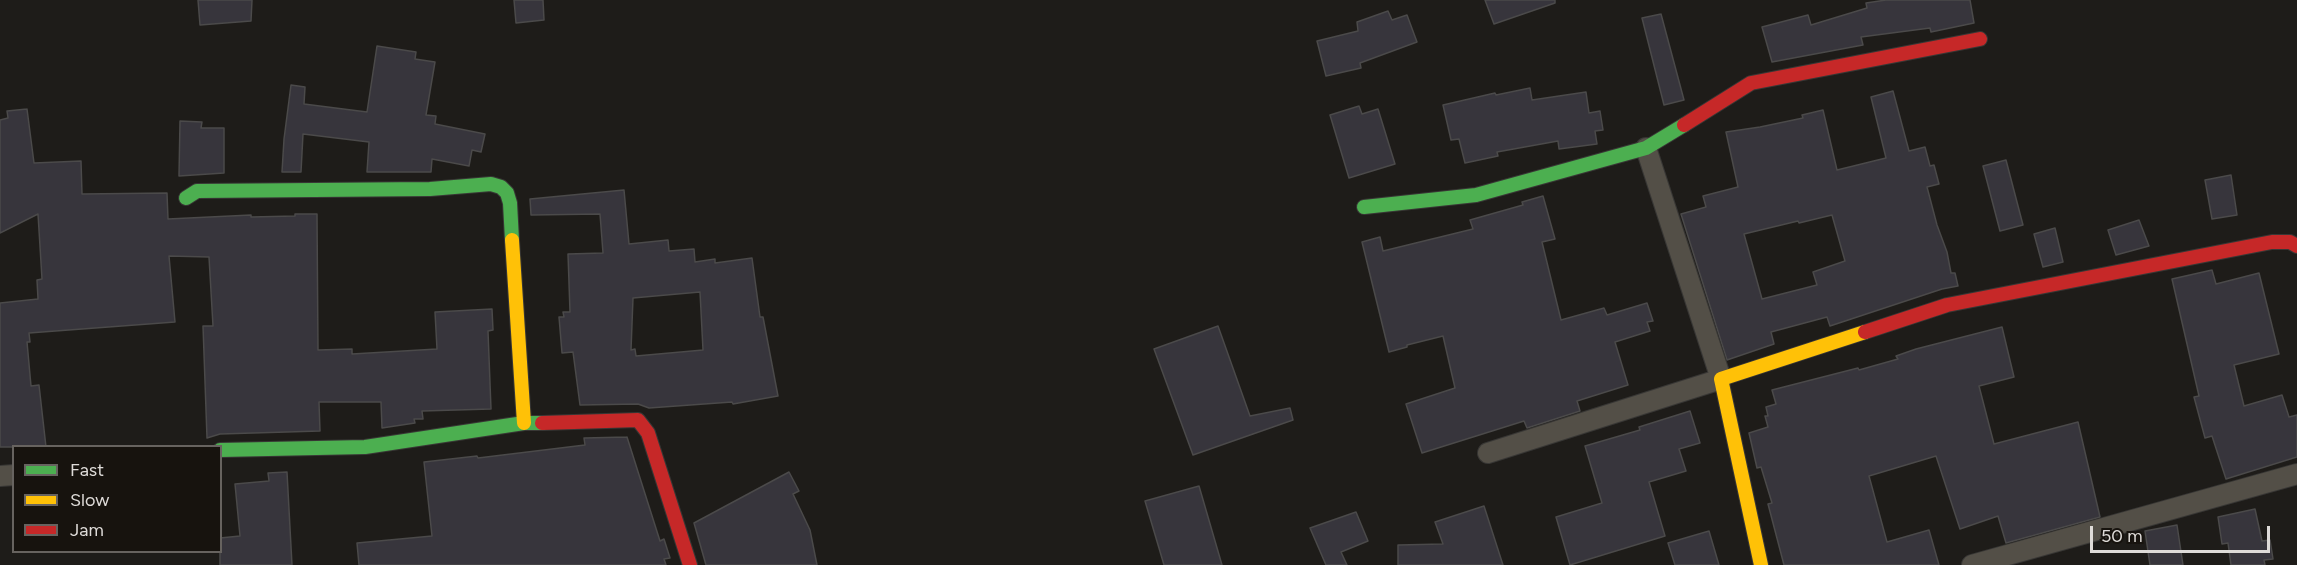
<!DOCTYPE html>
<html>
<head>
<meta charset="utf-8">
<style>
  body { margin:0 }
  #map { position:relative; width:2297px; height:565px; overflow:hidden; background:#1e1c19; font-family:Figtree,sans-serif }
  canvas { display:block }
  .legend { position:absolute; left:12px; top:445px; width:210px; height:108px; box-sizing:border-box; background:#17130e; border:2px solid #67635f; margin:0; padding:8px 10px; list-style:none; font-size:18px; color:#dedbd8 }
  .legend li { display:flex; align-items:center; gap:12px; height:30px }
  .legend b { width:30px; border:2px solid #67635f }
  .scale { position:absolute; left:2090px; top:526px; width:180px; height:27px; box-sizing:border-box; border:3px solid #dedbd8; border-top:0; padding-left:8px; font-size:18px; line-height:21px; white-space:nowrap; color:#dedbd8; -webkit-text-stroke:4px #17130e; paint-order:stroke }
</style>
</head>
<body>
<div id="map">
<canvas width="2297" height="565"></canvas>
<ul class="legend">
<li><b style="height:8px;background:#4caf50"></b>Fast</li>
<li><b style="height:8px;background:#ffc107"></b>Slow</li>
<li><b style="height:8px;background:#c62828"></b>Jam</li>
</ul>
<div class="scale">50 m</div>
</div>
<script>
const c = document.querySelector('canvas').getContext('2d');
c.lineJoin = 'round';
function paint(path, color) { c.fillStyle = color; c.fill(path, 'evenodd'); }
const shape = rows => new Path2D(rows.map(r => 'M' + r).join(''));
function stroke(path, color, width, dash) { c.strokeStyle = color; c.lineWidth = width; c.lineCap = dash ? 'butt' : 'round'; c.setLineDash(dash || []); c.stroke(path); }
const building = shape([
  [198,0,252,0,251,21,200,25,198,0],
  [514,0,543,0,544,20,516,23,514,0],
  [1485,0,1555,0,1555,3,1494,24,1485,0],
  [1886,0,1970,0,1974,23,1931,32,1930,28,1861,37,1863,45,1772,62,1762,27,1808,15,1811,25,1867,8,1866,3,1886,0],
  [1388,11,1392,20,1407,15,1417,42,1360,63,1361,68,1326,76,1317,41,1358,31,1357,22,1388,11],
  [1661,14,1684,100,1664,105,1642,18,1661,14],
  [377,46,416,52,415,59,435,62,426,115,436,116,435,124,485,134,481,152,472,150,469,166,432,159,431,172,367,172,369,142,303,134,301,172,282,172,284,139,291,85,305,87,304,104,367,112,377,46],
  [1530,88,1532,100,1586,92,1589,113,1600,111,1603,130,1595,131,1597,144,1559,149,1558,141,1497,152,1498,156,1465,163,1459,139,1451,140,1443,105,1495,93,1496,95,1530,88],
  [1893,91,1909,151,1925,147,1930,166,1934,165,1939,184,1927,187,1937,225,1947,252,1951,273,1955,273,1958,286,1942,289,1830,326,1827,317,1771,332,1774,344,1727,360,1681,214,1706,207,1703,196,1738,187,1726,132,1760,127,1803,118,1802,115,1823,110,1837,170,1886,158,1871,97,1893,91],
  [1832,215,1845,261,1813,272,1817,285,1762,299,1744,234,1798,221,1799,223,1832,215],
  [1359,106,1362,114,1378,109,1395,164,1349,178,1330,115,1359,106],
  [27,109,34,163,81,161,82,194,167,193,168,219,251,215,251,217,295,216,295,214,317,214,318,350,352,349,352,354,437,349,435,312,492,309,493,330,488,331,491,409,422,411,423,419,414,419,415,423,382,428,381,402,319,402,320,431,220,434,207,438,203,326,213,326,209,257,169,256,175,322,29,333,30,342,27,342,31,386,39,385,46,447,0,447,0,303,38,299,37,280,42,279,38,214,0,233,0,120,8,118,7,111,27,109],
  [180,121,202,122,201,128,224,128,224,173,179,176,180,121],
  [2006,160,2023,225,2000,231,1983,166,2006,160],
  [2231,175,2237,215,2212,219,2205,180,2231,175],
  [624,190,629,244,668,240,669,251,694,249,695,262,715,259,715,263,752,258,760,317,763,317,778,396,733,404,732,402,649,408,638,404,580,405,573,352,562,353,559,317,564,317,563,312,570,312,568,254,603,253,600,214,531,215,530,199,624,190],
  [700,292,703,350,636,356,635,349,631,350,633,298,700,292],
  [1543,196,1555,239,1542,242,1561,320,1604,308,1607,315,1647,303,1653,321,1647,322,1650,331,1615,342,1628,385,1577,401,1580,411,1527,428,1524,421,1422,453,1406,404,1455,388,1443,336,1407,345,1407,347,1389,352,1362,242,1380,237,1383,251,1473,229,1470,220,1523,205,1522,202,1543,196],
  [2139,220,2149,246,2116,255,2108,230,2139,220],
  [2055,228,2063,262,2043,267,2034,234,2055,228],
  [2212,270,2216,284,2259,273,2279,354,2234,365,2244,406,2282,395,2289,417,2297,415,2297,457,2226,479,2212,436,2205,438,2194,397,2199,396,2172,279,2212,270],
  [1218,326,1250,416,1290,408,1293,420,1193,455,1154,349,1218,326],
  [2002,327,2014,377,1979,386,1994,444,2078,422,2100,517,2006,543,1998,516,1960,529,1936,456,1869,476,1887,542,1929,530,1939,565,1784,565,1768,504,1772,503,1761,467,1757,468,1749,433,1768,427,1765,416,1768,416,1766,407,1776,404,1772,390,1858,368,1859,370,1898,359,1896,356,1916,349,2002,327],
  [1690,411,1700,443,1679,449,1686,471,1649,482,1665,536,1570,565,1556,517,1602,503,1585,446,1640,430,1639,427,1690,411],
  [627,437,660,541,664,539,670,558,664,559,666,565,359,565,357,543,432,536,424,462,477,456,478,458,585,445,584,438,627,437],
  [287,472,292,565,220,565,220,538,240,536,235,484,269,481,268,473,287,472],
  [789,472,799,491,793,494,810,530,817,565,706,565,694,523,789,472],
  [1199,486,1222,565,1164,565,1145,501,1199,486],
  [1484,506,1503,565,1398,565,1398,545,1443,544,1435,522,1484,506],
  [2255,509,2262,541,2270,540,2273,559,2264,560,2265,565,2231,565,2228,543,2222,544,2218,517,2255,509],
  [1356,512,1368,541,1341,552,1347,565,1326,565,1310,528,1356,512],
  [2177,525,2183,565,2150,565,2145,531,2177,525],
  [1709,531,1719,565,1675,565,1668,543,1709,531]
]);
paint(building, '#37353c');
stroke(building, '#4b4a4a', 1.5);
const street = shape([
  [1488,453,1721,379,1646,148],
  [0,476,14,475],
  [1972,565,2297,474]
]);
const fast = shape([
  [186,198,197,191,430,189,491,184,501,187,507,193,510,203,512,240],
  [1364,207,1476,195,1646,148,1684,125],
  [220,450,365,447,524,423,542,423]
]);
const slow = shape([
  [512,240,524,423],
  [1761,565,1721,379,1865,332]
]);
const jam = shape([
  [1684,125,1751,83,1980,39],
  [1865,332,1947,305,2272,242,2290,242,2297,246],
  [542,423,638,420,648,433,690,565]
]);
stroke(street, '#383735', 22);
stroke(fast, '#383735', 16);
stroke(slow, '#383735', 16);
stroke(jam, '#383735', 16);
stroke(street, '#534f47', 20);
stroke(fast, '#4caf50', 14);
stroke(slow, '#ffc107', 14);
stroke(jam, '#c62828', 14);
</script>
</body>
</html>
